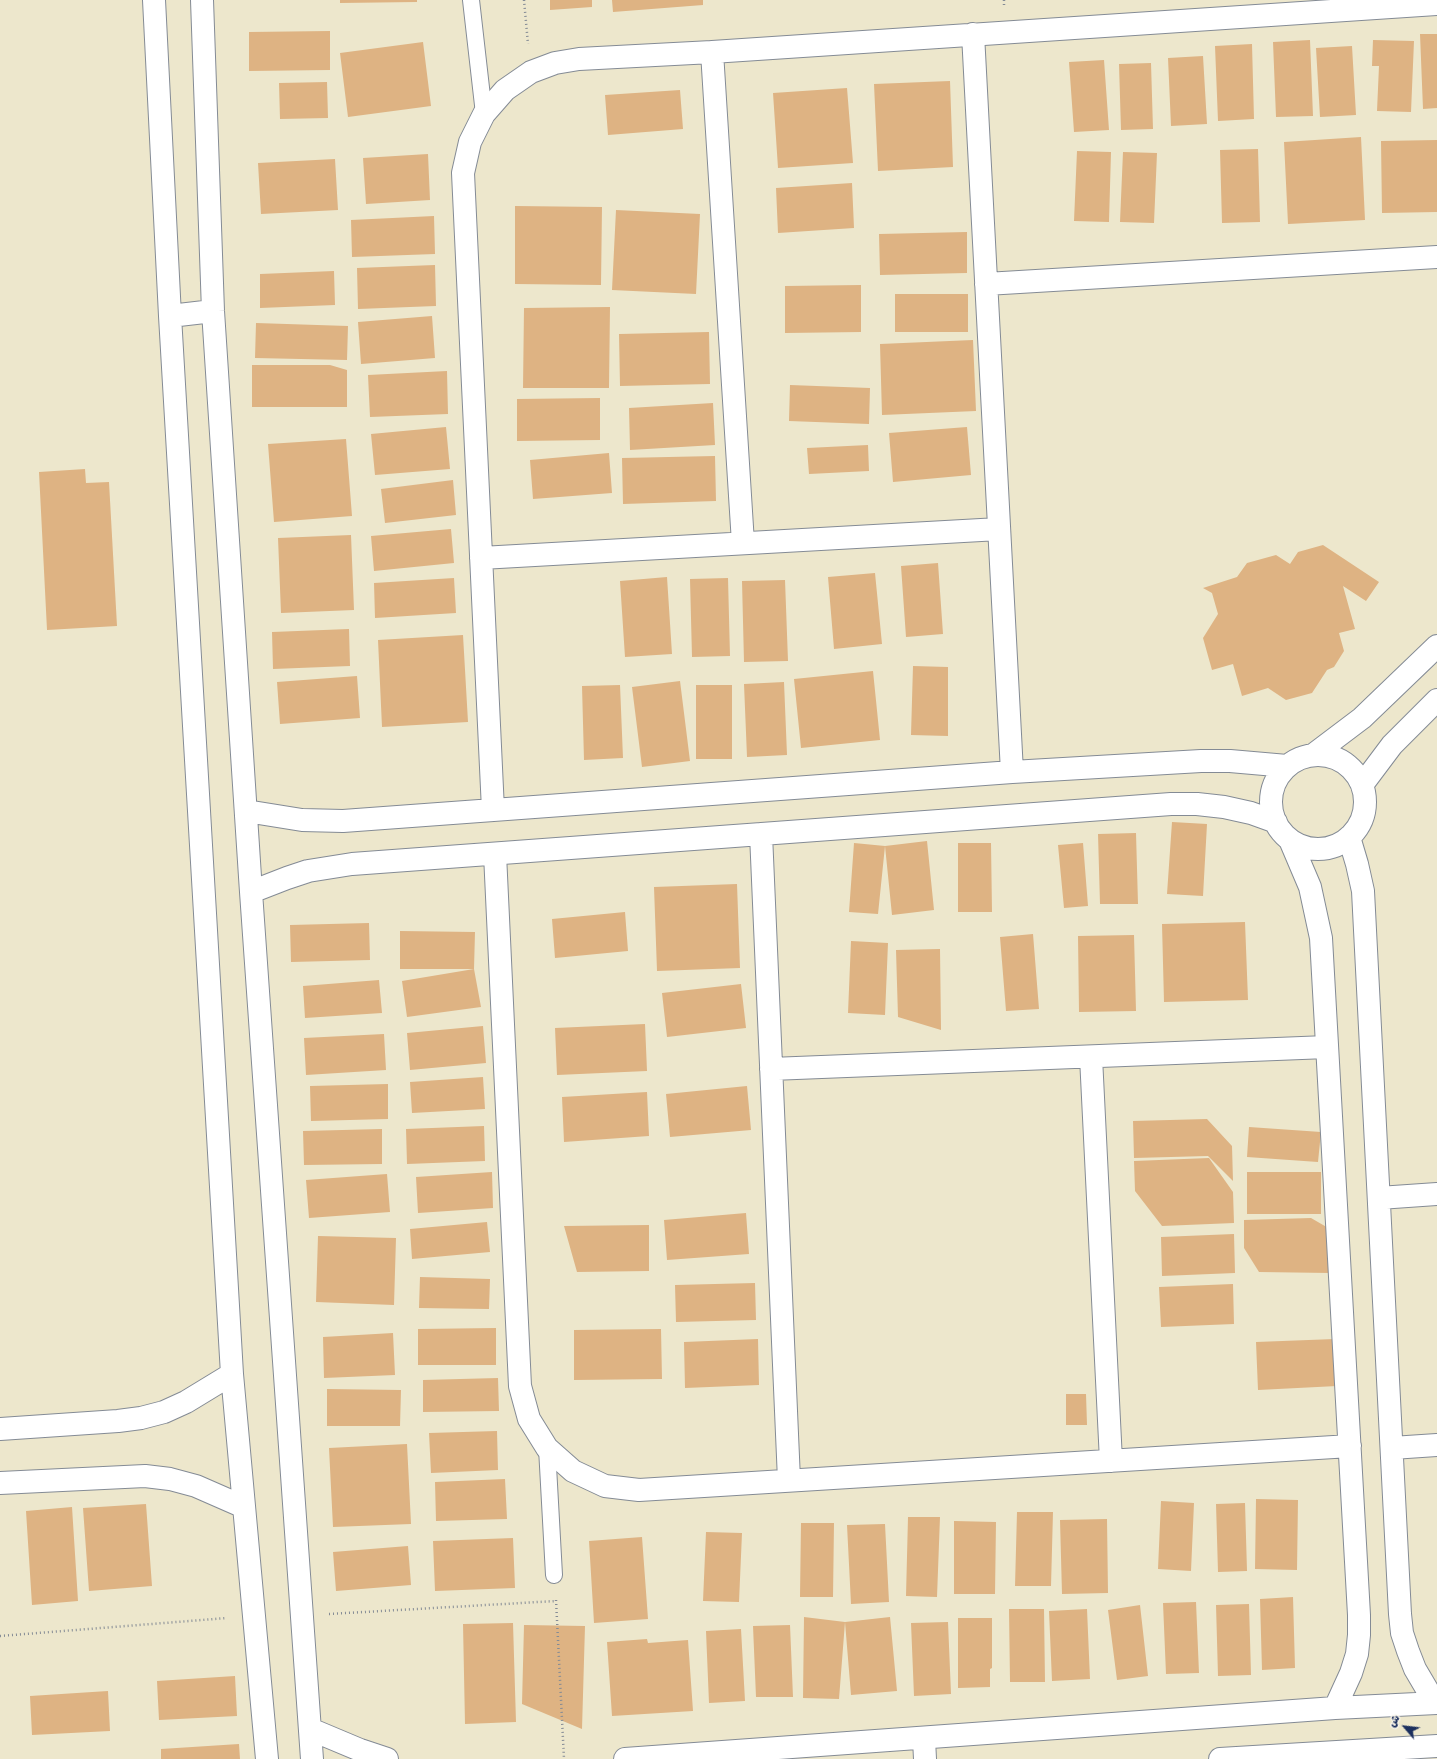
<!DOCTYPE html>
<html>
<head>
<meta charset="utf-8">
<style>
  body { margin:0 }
  #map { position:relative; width:1437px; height:1759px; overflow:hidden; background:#ede7cc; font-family:"Architects Daughter","Playpen Sans Arabic",sans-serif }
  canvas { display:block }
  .north { position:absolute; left:1385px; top:1707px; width:40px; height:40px; -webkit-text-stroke:3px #f7f3e8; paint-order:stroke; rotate:298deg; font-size:11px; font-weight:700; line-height:16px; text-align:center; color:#1b2f5e }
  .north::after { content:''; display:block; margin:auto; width:14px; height:18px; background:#1b2f5e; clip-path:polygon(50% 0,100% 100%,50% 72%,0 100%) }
</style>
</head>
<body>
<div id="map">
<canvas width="1437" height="1759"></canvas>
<div class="north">ش</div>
</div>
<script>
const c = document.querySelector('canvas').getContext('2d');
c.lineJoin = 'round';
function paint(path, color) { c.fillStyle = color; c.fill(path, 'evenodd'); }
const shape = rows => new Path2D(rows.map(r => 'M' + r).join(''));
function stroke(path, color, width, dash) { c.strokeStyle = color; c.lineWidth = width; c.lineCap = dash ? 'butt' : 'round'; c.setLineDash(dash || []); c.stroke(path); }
paint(shape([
  [340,0,417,0,417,2,340,3],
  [550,0,592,0,592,7,550,10],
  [612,0,703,0,703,5,613,12],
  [330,31,330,70,249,71,249,32],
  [1420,34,1437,34,1437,108,1423,109],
  [1310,40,1313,116,1276,117,1273,42],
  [1373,40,1414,41,1411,112,1377,111,1379,66,1372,66],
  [423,42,431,106,348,117,340,53],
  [1252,44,1254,119,1218,121,1215,46],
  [1352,46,1356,115,1320,117,1316,48],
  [1203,56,1207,124,1171,126,1168,58],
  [1104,60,1109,130,1074,132,1069,62],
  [1151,63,1153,129,1121,130,1119,64],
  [950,81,953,167,878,171,874,84],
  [327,82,328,118,280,119,279,83],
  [847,88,853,163,778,168,773,93],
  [680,90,683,129,608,135,605,95],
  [1361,137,1365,220,1288,224,1284,142],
  [1437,140,1437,212,1382,213,1381,141],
  [1258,149,1260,222,1222,223,1220,150],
  [1077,151,1111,152,1109,222,1074,221],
  [1123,152,1157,153,1154,223,1120,222],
  [428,154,430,200,366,204,363,158],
  [335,159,338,210,261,214,258,163],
  [852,183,854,228,778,233,776,188],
  [515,206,602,207,601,285,515,284],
  [616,210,700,214,696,294,612,290],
  [434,216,435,254,352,257,351,220],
  [967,232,967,273,880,275,879,234],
  [435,265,436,306,358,309,357,268],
  [334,271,335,305,260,308,260,274],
  [861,285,861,332,785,333,785,286],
  [895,294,968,294,968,332,895,332],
  [610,307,609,388,523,388,524,308],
  [432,316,435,358,361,364,358,322],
  [256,323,348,326,347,360,255,358],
  [709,332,710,384,620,386,619,334],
  [973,340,976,411,882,415,880,344],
  [252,365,330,365,347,370,347,407,252,407],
  [447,371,448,414,370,417,368,375],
  [790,385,870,388,869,424,789,421],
  [600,398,600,440,517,441,517,399],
  [713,403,715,445,630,450,629,408],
  [446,427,450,469,375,475,371,434],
  [967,427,971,475,893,482,889,433],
  [346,439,352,516,274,522,268,444],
  [868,445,869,471,809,474,807,448],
  [609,453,612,493,533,499,530,460],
  [715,456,716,501,623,504,622,458],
  [85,469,86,483,109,482,117,626,47,630,39,472],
  [453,480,456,515,385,523,381,489],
  [451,529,454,563,374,571,371,536],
  [351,535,354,610,281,613,278,538],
  [1323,545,1379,582,1366,601,1343,586,1355,629,1339,633,1344,651,1334,667,1327,670,1312,693,1286,700,1268,688,1242,696,1233,664,1212,670,1203,638,1218,614,1212,593,1203,588,1237,577,1247,563,1276,555,1290,564,1298,552],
  [938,563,943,634,906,637,901,566],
  [875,573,882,644,834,649,828,577],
  [667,577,672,654,625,657,620,581],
  [454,578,456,613,375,618,374,583],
  [728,578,730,656,692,657,690,579],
  [785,580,788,661,744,662,742,581],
  [349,629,350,666,273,669,272,632],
  [463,635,468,722,382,727,378,640],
  [913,666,948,667,948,736,911,735],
  [873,671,880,740,801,748,794,679],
  [357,676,360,718,280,724,277,682],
  [680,681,690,761,642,767,632,687],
  [784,682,787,755,747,757,744,684],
  [620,685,623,758,584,760,582,686],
  [696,685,732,685,732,759,696,759],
  [1172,822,1207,824,1203,896,1167,894],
  [1136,833,1138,904,1100,904,1098,834],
  [927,841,934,910,892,915,885,846],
  [854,843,885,846,878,914,849,912],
  [958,843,991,843,992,912,958,912],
  [1083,843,1088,906,1064,908,1058,845],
  [737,884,740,968,657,971,654,887],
  [625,912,628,951,555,958,552,919],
  [1245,922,1248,1000,1164,1002,1162,924],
  [369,923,370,960,291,962,290,925],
  [400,931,475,932,474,969,400,969],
  [1033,934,1039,1009,1006,1011,1000,937],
  [1134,935,1136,1011,1079,1012,1078,936],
  [851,941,888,943,885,1015,848,1013],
  [940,949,941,1030,898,1017,896,950],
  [474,969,481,1007,407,1017,402,981],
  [379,980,382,1013,305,1018,303,986],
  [741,984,746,1028,667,1037,662,993],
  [645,1024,647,1071,557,1075,555,1028],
  [483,1026,486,1063,410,1070,407,1033],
  [384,1034,386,1070,306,1075,304,1038],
  [483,1077,485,1109,412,1113,410,1082],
  [388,1084,388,1119,311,1121,310,1086],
  [747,1086,751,1130,670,1137,666,1094],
  [647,1092,649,1136,564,1142,562,1097],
  [1207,1119,1232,1146,1233,1181,1208,1156,1134,1158,1133,1121],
  [484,1126,485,1161,407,1164,406,1129],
  [1249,1127,1321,1132,1318,1162,1247,1157],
  [382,1129,382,1164,304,1165,303,1131],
  [1209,1158,1233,1192,1234,1223,1162,1226,1135,1191,1134,1161],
  [492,1172,493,1208,418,1213,416,1177],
  [1247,1172,1321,1172,1321,1214,1247,1214],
  [387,1174,390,1212,309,1218,306,1180],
  [746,1213,749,1254,667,1260,664,1220],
  [1311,1218,1330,1229,1330,1273,1259,1272,1244,1248,1244,1220],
  [487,1222,490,1252,412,1259,410,1229],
  [649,1225,649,1271,577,1272,564,1226],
  [1234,1234,1235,1273,1162,1276,1161,1237],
  [318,1236,396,1238,394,1305,316,1302],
  [420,1277,490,1279,489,1309,419,1308],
  [755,1283,756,1320,676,1322,675,1285],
  [1233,1284,1234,1324,1161,1327,1159,1287],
  [496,1328,496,1365,418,1365,418,1329],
  [661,1329,662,1379,574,1380,574,1330],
  [393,1333,395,1375,324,1378,323,1337],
  [758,1339,759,1385,685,1388,684,1342],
  [1335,1339,1337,1386,1258,1390,1256,1342],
  [498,1378,499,1411,423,1412,423,1380],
  [327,1389,401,1390,400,1426,327,1426],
  [1066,1394,1086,1394,1087,1425,1066,1425],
  [497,1431,498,1470,431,1473,429,1433],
  [407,1444,411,1524,333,1527,329,1448],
  [505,1479,507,1519,436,1521,435,1482],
  [1256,1499,1298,1500,1297,1570,1255,1569],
  [1161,1501,1194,1503,1191,1571,1158,1569],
  [1245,1503,1247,1571,1218,1572,1216,1504],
  [146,1504,152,1586,89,1591,83,1508],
  [72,1507,78,1601,32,1605,26,1511],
  [1017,1512,1053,1512,1051,1586,1015,1586],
  [908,1517,940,1517,937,1597,906,1596],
  [1107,1519,1108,1593,1062,1594,1060,1520],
  [954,1521,996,1522,995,1594,954,1594],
  [801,1523,834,1523,833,1597,800,1597],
  [885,1524,889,1602,851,1604,847,1525],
  [706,1532,742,1533,739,1602,703,1601],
  [642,1537,648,1619,594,1623,589,1541],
  [513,1538,515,1588,435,1591,433,1541],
  [408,1546,411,1585,336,1591,333,1552],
  [1293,1597,1295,1668,1262,1670,1260,1599],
  [1196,1602,1199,1673,1166,1674,1163,1603],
  [1249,1604,1251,1675,1218,1676,1216,1605],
  [1140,1605,1148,1676,1117,1680,1108,1610],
  [1009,1609,1044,1609,1045,1682,1010,1682],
  [1087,1609,1090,1679,1052,1681,1049,1611],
  [804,1617,845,1622,839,1699,803,1698],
  [890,1617,897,1691,851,1695,845,1622],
  [958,1618,992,1618,992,1668,990,1669,990,1687,958,1688],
  [948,1622,951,1694,914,1696,911,1623],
  [513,1623,516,1722,465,1724,463,1624],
  [524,1625,585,1626,582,1729,522,1704],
  [790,1625,793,1697,756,1697,753,1626],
  [741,1629,745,1701,709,1703,706,1631],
  [647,1639,648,1643,688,1640,693,1711,612,1716,607,1642],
  [235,1676,237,1716,159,1720,157,1681],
  [108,1691,110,1731,32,1735,30,1696],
  [239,1744,240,1759,161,1759,161,1749]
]), '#deb383');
const lane = shape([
  [471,0,484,114],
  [547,1448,554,1575]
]);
const street = shape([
  [154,0,170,316,232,1374,267,1759],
  [202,0,213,311,251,892,312,1759],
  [973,34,1012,772],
  [712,52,743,543],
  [986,284,1437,257],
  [170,316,213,311],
  [481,558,999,529],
  [1313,755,1362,718,1437,646],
  '1271 802a47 47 0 1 1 94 0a47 47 0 1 1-94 0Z',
  [1362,785,1392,745,1437,700],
  [493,810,463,173,470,142,484,114,505,90,531,72,555,63,579,59,712,52,1437,4],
  [246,811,302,820,343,821,1012,772,1201,761,1230,761,1287,766],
  [761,834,789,1480],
  [1349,837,1357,864,1363,891,1400,1614,1402,1633,1408,1651,1415,1669,1435,1703],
  [1290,840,1310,887,1321,938,1359,1615,1359,1635,1357,1654,1351,1673,1335,1708],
  [495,854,520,1386,529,1419,547,1448,573,1471,605,1486,639,1490,1350,1446],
  [251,892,287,878,308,871,352,864,1171,804,1197,804,1224,807,1251,813,1276,822],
  [1091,1057,1111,1461],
  [771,1069,1327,1047],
  [1379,1198,1437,1194],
  [0,1429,118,1421,141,1418,164,1412,186,1402,232,1374],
  [1392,1448,1437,1445],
  [0,1483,145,1476,170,1479,196,1486,244,1507],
  [310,1729,360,1750,387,1759],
  [924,1739,925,1759],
  [625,1759,1335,1708,1437,1703],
  [1220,1759,1437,1746]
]);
stroke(lane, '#848b95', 18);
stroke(street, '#848b95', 24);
stroke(shape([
  [524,0,528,44],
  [1004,0,1004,6],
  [556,1600,564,1759],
  [329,1614,556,1601],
  [0,1636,227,1618]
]), '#848b95', 2.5, [1, 3]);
stroke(lane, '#fff', 16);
stroke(street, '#fff', 22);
</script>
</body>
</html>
